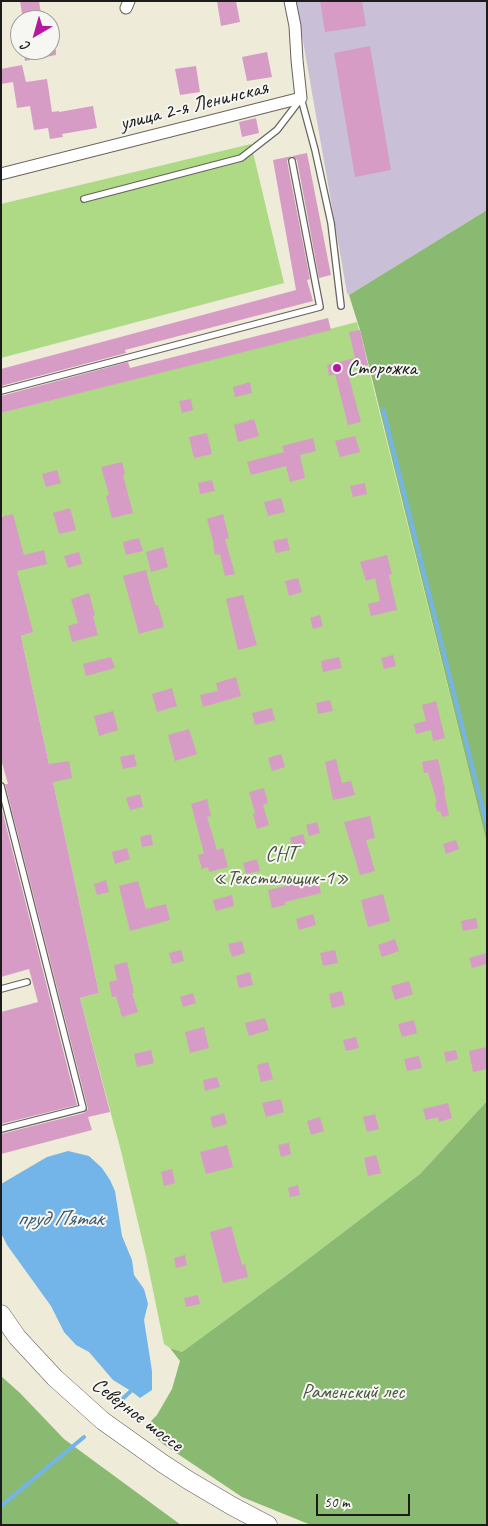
<!DOCTYPE html>
<html>
<head>
<meta charset="utf-8">
<style>
  body { margin:0 }
  #map { position:relative; width:488px; height:1526px; overflow:hidden; background:#eeebd8; font-family:Caveat,sans-serif }
  canvas { display:block }
  .frame { position:absolute; inset:0; border:2px solid #1c1c1c; pointer-events:none }
  .north { position:absolute; left:10px; top:10px; width:50px; height:50px; box-sizing:border-box; background:#f6f6f2; border:1px solid #9f9f9c; border-radius:50%; rotate:218deg; font-size:14px; font-weight:700; line-height:20px; text-align:center; color:#1c1c1c }
  .north::after { content:''; display:block; margin:auto; width:18px; height:22px; background:#b5179e; clip-path:polygon(50% 0,100% 100%,50% 72%,0 100%) }
  .scale { position:absolute; left:316px; top:1494px; width:94px; height:22px; box-sizing:border-box; border:2px solid #1c1c1c; border-top:0; padding-left:6px; font-size:15px; line-height:18px; white-space:nowrap; color:#1c1c1c; -webkit-text-stroke:4px #f6f6f2; paint-order:stroke }
</style>
</head>
<body>
<div id="map">
<canvas width="488" height="1526"></canvas>
<div class="frame"></div>
<div class="north">С</div>
<div class="scale">50 m</div>
</div>
<script>
const c = document.querySelector('canvas').getContext('2d');
c.lineJoin = 'round';
function paint(path, color) { c.fillStyle = color; c.fill(path, 'evenodd'); }
const shape = rows => new Path2D(rows.map(r => 'M' + r).join(''));
function stroke(path, color, width, dash) { c.strokeStyle = color; c.lineWidth = width; c.lineCap = dash ? 'butt' : 'round'; c.setLineDash(dash || []); c.stroke(path); }
function label(font, color, halo, rows, align = 'center') {
  c.font = font + ' Caveat,sans-serif'; c.lineWidth = 4; c.setLineDash([]); c.textBaseline = 'middle'; c.strokeStyle = halo; c.fillStyle = color; for (const [text, x, y, turn = 0] of rows) {
    c.save(); c.translate(x, y); c.rotate((+turn || 0) * Math.PI / 180); c.textAlign = isNaN(turn) ? turn : align; if (halo) c.strokeText(text, 0, 0); c.fillText(text, 0, 0); c.restore();
  }
}
paint(shape([
  [296,1,487,1,487,210,349,295,347,293]
]), '#c9bfd7');
paint(shape([
  [251,144,284,283,1,358,1,204],
  [357,322,487,844,487,1101,420,1174,291,1272,182,1352,170,1348,164,1344,146,1256,121,1151,80,998,99,993,21,636,32,632,1,510,1,413]
]), '#aed985');
paint(shape([
  [487,210,487,844,360,330,349,295],
  [487,1101,487,1525,311,1525,242,1497,163,1444,148,1430,151,1421,157,1415,172,1389,180,1361,170,1348,182,1352,291,1272,420,1174],
  [1,1376,20,1393,64,1439,181,1525,1,1525]
]), '#8ab972');
paint(shape([
  [68,1151,89,1156,102,1168,110,1180,115,1191,122,1236,132,1260,134,1275,144,1289,148,1304,144,1320,152,1371,152,1390,140,1398,131,1391,113,1380,89,1352,76,1345,64,1332,51,1306,7,1245,1,1233,1,1184,47,1157]
]), '#73b5e8');
stroke(shape([
  [383,409,487,826],
  [118,1403,131,1391],
  [1,1506,84,1437]
]), '#73b5e8', 4);
paint(shape([
  [20,1,39,1,42,20,23,20],
  [217,1,236,1,240,22,221,26],
  [320,1,362,1,366,26,325,32],
  [370,46,391,170,355,177,334,53],
  [23,50,56,50,56,55,25,61],
  [267,52,272,77,247,81,242,57],
  [22,65,26,82,47,79,52,112,59,111,59,112,93,106,97,128,62,134,63,137,50,139,48,128,34,130,30,106,17,108,13,82,1,84,1,69],
  [196,66,200,92,180,95,175,69],
  [256,118,259,133,242,137,239,122],
  [307,153,331,275,319,278,297,160,295,158,292,156,289,158,287,161,310,279,307,280,313,301,125,350,126,353,1,386,1,369,296,290,273,160],
  [328,318,331,330,1,413,1,396,128,362,130,368],
  [360,330,368,365,347,370,361,422,348,425,335,374,329,376,327,365,355,358,349,332],
  [250,382,252,393,235,397,233,387],
  [191,399,193,410,182,413,179,401],
  [254,419,259,436,238,442,234,425],
  [207,433,212,454,194,458,189,437],
  [355,436,360,452,340,457,335,441],
  [313,438,316,451,300,455,305,478,290,482,286,466,251,475,247,462,284,452,282,446],
  [122,462,125,474,123,475,133,513,112,518,106,496,109,495,101,467],
  [57,470,61,483,46,487,42,474],
  [212,480,215,491,200,494,198,483],
  [365,483,367,494,353,497,350,486],
  [281,498,285,512,268,516,264,502],
  [70,508,76,530,59,534,53,513],
  [13,514,24,555,44,550,47,564,17,571,33,632,21,636,49,764,69,761,72,778,53,782,99,993,80,998,110,1112,88,1117,92,1130,1,1154,1,1134,84,1113,88,1109,5,784,8,784,1,759,1,517],
  [223,514,229,538,225,539,235,574,225,576,220,554,215,555,213,545,214,545,207,519],
  [139,538,143,551,126,555,123,542],
  [287,538,290,550,276,553,273,541],
  [163,547,168,567,151,572,146,552],
  [79,552,82,564,68,568,64,556],
  [387,555,392,574,389,575,397,610,371,616,368,604,380,601,375,578,366,581,360,562],
  [146,570,155,605,158,605,164,627,139,634,123,576],
  [298,578,302,592,289,596,285,581],
  [89,593,95,615,93,616,98,635,72,642,68,626,78,623,71,599],
  [243,595,257,645,238,650,226,599],
  [320,615,323,626,313,629,310,618],
  [393,655,396,666,384,669,381,658],
  [111,657,115,668,86,676,83,664],
  [339,657,342,668,323,672,321,661],
  [236,677,241,696,203,707,200,695,218,691,216,683],
  [172,688,177,706,157,712,152,694],
  [330,700,333,711,318,714,316,703],
  [436,701,445,738,433,741,431,730,416,734,414,724,426,721,422,705],
  [272,708,275,720,255,725,252,713],
  [113,711,118,730,99,736,94,716],
  [189,729,197,754,175,761,168,735],
  [134,754,137,766,123,769,120,757],
  [281,754,285,767,272,771,268,758],
  [336,759,342,783,351,781,355,795,333,800,325,762],
  [438,759,445,790,444,791,449,815,442,817,440,811,437,812,435,802,437,802,428,772,424,773,422,762],
  [264,788,268,803,263,805,269,825,257,829,253,814,255,813,249,792],
  [140,794,143,807,130,810,126,798],
  [207,799,211,816,207,817,217,850,223,848,228,867,209,872,208,867,202,869,198,855,204,853,191,804],
  [1,806,77,1105,1,1124,1,1012,38,1002,29,969,1,977],
  [370,816,375,838,366,840,375,871,360,875,344,822],
  [317,822,320,833,309,836,306,825],
  [151,834,153,845,142,847,140,837],
  [303,834,306,844,293,848,290,838],
  [456,840,459,849,446,854,443,844],
  [127,848,130,859,115,864,112,852],
  [257,859,260,871,246,874,243,863],
  [318,879,321,893,285,902,285,905,272,908,268,890],
  [106,880,109,892,97,895,94,884],
  [138,881,146,909,166,904,170,920,130,931,119,886],
  [383,894,390,921,368,927,361,900],
  [232,895,234,906,216,911,213,900],
  [313,914,316,925,299,930,296,919],
  [476,918,478,928,463,931,461,921],
  [395,939,399,951,382,957,378,945],
  [242,941,245,953,232,957,228,944],
  [181,950,184,961,172,964,169,953],
  [335,950,338,963,323,966,320,953],
  [487,953,487,964,472,968,469,958],
  [127,962,134,993,132,993,138,1012,122,1017,116,996,112,997,109,982,117,980,114,965],
  [250,972,253,985,239,988,236,976],
  [409,981,413,994,395,1000,391,986],
  [342,991,345,1005,332,1008,329,994],
  [193,993,196,1003,183,1007,180,997],
  [265,1018,269,1030,249,1036,245,1023],
  [414,1020,417,1033,402,1037,398,1024],
  [204,1027,209,1048,190,1053,185,1032],
  [356,1037,359,1048,346,1051,343,1040],
  [487,1047,487,1069,473,1072,469,1051],
  [151,1050,154,1063,137,1067,134,1054],
  [456,1050,458,1059,446,1062,444,1052],
  [419,1056,422,1068,407,1071,404,1059],
  [268,1062,273,1079,261,1082,257,1065],
  [217,1077,220,1087,205,1091,203,1080],
  [281,1099,284,1112,266,1117,262,1103],
  [448,1103,452,1118,439,1122,438,1117,426,1120,423,1109],
  [224,1113,227,1124,213,1128,210,1117],
  [375,1114,379,1129,367,1132,363,1117],
  [320,1117,324,1131,311,1135,307,1121],
  [289,1143,291,1154,281,1157,278,1145],
  [227,1145,233,1167,206,1174,200,1152],
  [376,1155,381,1173,368,1176,364,1158],
  [172,1169,175,1183,164,1186,161,1172],
  [298,1185,300,1195,290,1197,288,1188],
  [231,1226,242,1265,245,1264,248,1277,223,1283,210,1232],
  [185,1255,187,1265,176,1268,174,1258],
  [198,1295,200,1304,186,1307,184,1298]
]), '#d79cc6');
const service = shape([
  [301,98,315,150,331,223,341,306],
  [84,199,241,158,277,130,300,100],
  [1,391,320,307,292,161],
  [1,786,83,1108,1,1129],
  [1,989,27,982]
]);
const minor = shape([
  [126,8,129,1],
  [1,174,301,98,297,60,295,26,290,1]
]);
const primary = shape([
  [1,1314,17,1337,55,1378,103,1421,162,1463,188,1480,232,1506,268,1525]
]);
stroke(service, '#66645e', 8);
stroke(minor, '#66645e', 13);
stroke(primary, '#66645e', 19);
stroke(service, '#fff', 5.5);
stroke(minor, '#fff', 11);
stroke(primary, '#fff', 18);
for (const [x, y, r, color] of [
  [337,368,5,"#b5179e"]
]) { const dot = new Path2D(); dot.arc(x, y, r, 0, 2 * Math.PI); c.fillStyle = color; c.fill(dot); stroke(dot, '#f6f6f2', 2); }
label('21px', '#1c1c1c', '#f6f6f2', [
  ["улица 2-я Ленинская",194,106,-14],
  ["Северное шоссе",137,1415,37]
]);
label('21px', '#1c1c1c', '#f6f6f2', [
  ["Сторожка",347,368]
], 'left');
label('21px', '#48553c', '#f6f6f2', [
  ["СНТ",281,854],
  ["«Текстильщик-1»",281,878],
  ["Раменский лес",353,1392]
]);
label('italic 22px', '#3f596e', '#f6f6f2', [
  ["пруд Пятак",60,1219]
]);
</script>
</body>
</html>
